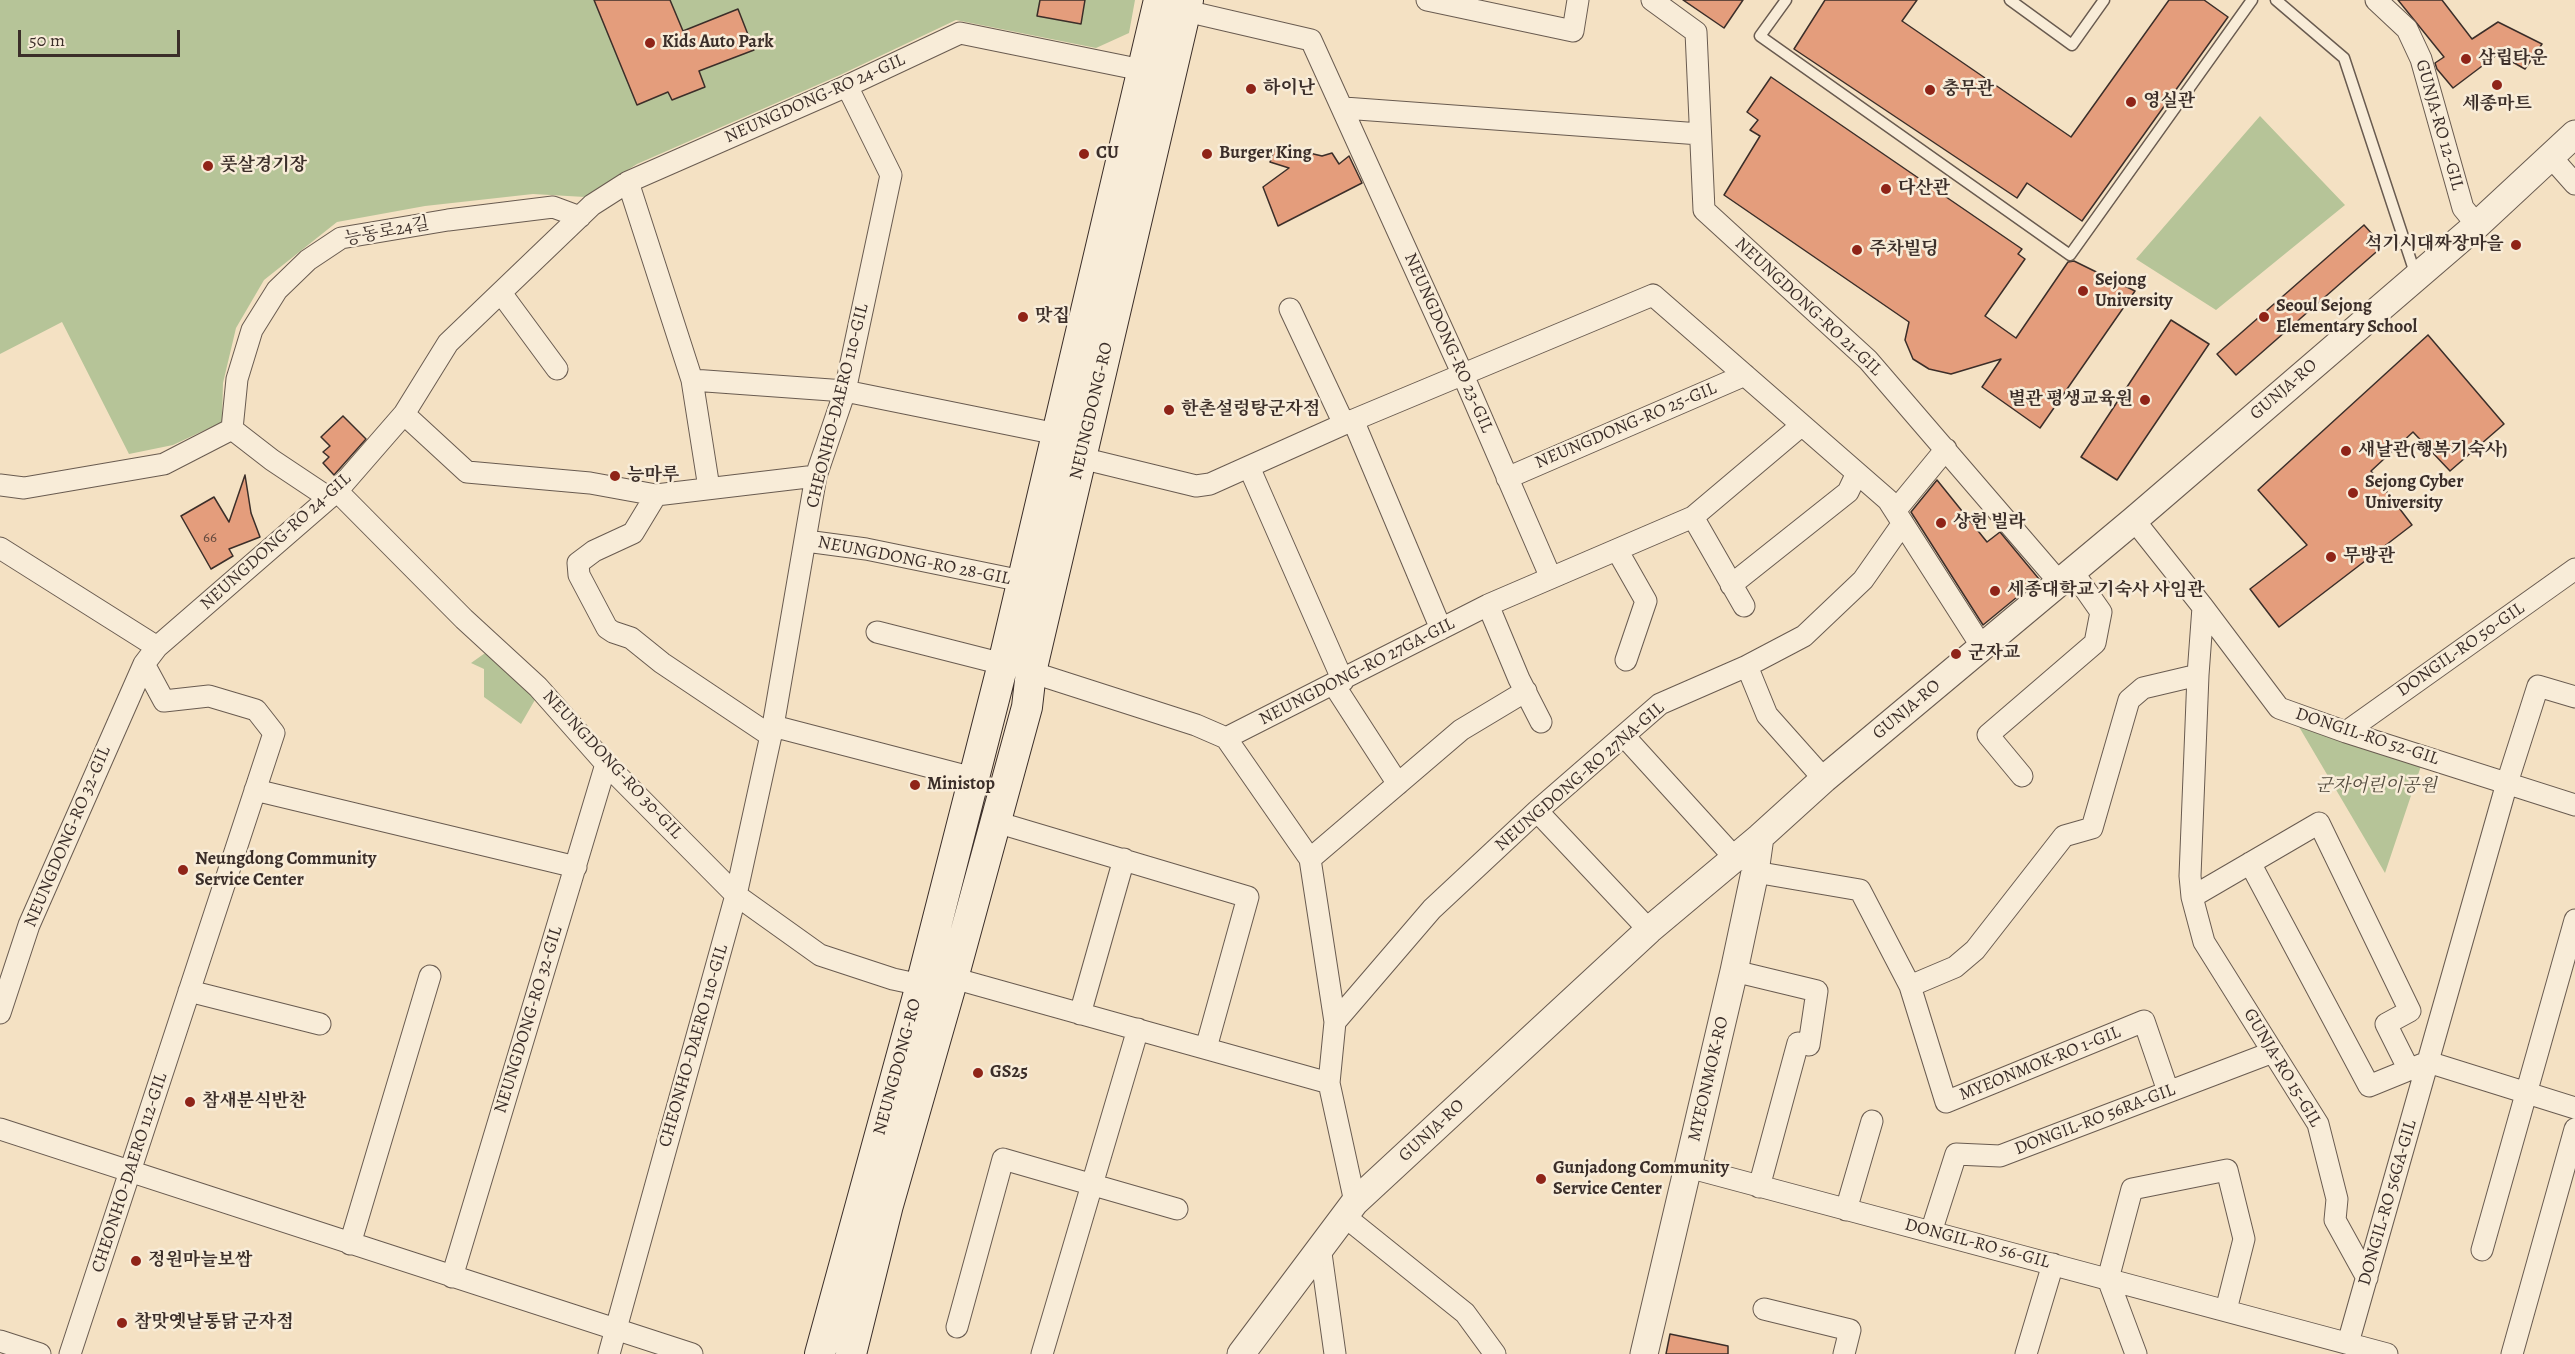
<!DOCTYPE html>
<html>
<head>
<meta charset="utf-8">
<style>
  body { margin:0 }
  #map { position:relative; width:2575px; height:1354px; overflow:hidden; background:#f4e1c3; font-family:Alegreya,serif }
  canvas { display:block }
  .scale { position:absolute; left:18px; top:30px; width:162px; height:27px; box-sizing:border-box; border:3px solid #3b2e29; border-top:0; padding-left:8px; font-size:18px; line-height:21px; white-space:nowrap; color:#3b2e29; -webkit-text-stroke:4px #f8ecd8; paint-order:stroke }
</style>
</head>
<body>
<div id="map">
<canvas width="2575" height="1354"></canvas>
<div class="scale">50 m</div>
</div>
<script>
const c = document.querySelector('canvas').getContext('2d');
c.lineJoin = 'round';
function paint(path, color) { c.fillStyle = color; c.fill(path, 'evenodd'); }
const shape = rows => new Path2D(rows.map(r => 'M' + r).join(''));
function stroke(path, color, width, dash) { c.strokeStyle = color; c.lineWidth = width; c.lineCap = dash ? 'butt' : 'round'; c.setLineDash(dash || []); c.stroke(path); }
function label(font, color, halo, rows, align = 'center') {
  c.font = font + ' Alegreya,"Noto Serif KR",serif'; c.lineWidth = 5; c.setLineDash([]); c.textBaseline = 'middle'; c.strokeStyle = halo; c.fillStyle = color; for (const [text, x, y, turn = 0] of rows) {
    c.save(); c.translate(x, y); c.rotate((+turn || 0) * Math.PI / 180); c.textAlign = isNaN(turn) ? turn : align; if (halo) c.strokeText(text, 0, 0); c.fillText(text, 0, 0); c.restore();
  }
}
paint(shape([
  [0,0,1135,0,1129,33,1096,48,956,20,840,75,637,164,585,197,533,194,425,206,337,222,264,280,236,328,223,383,222,422,173,445,129,454,62,322,0,354],
  [2260,116,2345,205,2216,310,2136,259],
  [488,651,536,698,521,724,484,697,484,669,471,663],
  [2295,720,2422,763,2385,873]
]), '#b6c498');
const building = shape([
  [594,0,670,0,683,31,738,9,754,50,699,71,705,87,672,100,668,92,637,105,594,0],
  [1040,0,1085,0,1081,24,1037,16,1040,0],
  [1683,0,1743,0,1724,28,1683,0],
  [1825,0,1917,0,1902,21,2071,137,2169,0,2204,0,2228,17,2082,221,2027,183,2017,198,1794,49,1825,0],
  [2398,0,2442,0,2472,39,2498,22,2542,44,2525,69,2498,54,2453,88,2437,69,2435,63,2444,57,2398,0],
  [1771,77,2022,249,2018,254,2025,259,1985,316,2016,338,2068,262,2074,261,2135,291,2040,428,1982,387,2001,359,1951,374,1929,369,1913,359,1905,340,1909,322,1724,195,1760,136,1750,130,1758,120,1747,112,1771,77],
  [1276,145,1322,156,1332,153,1339,164,1349,156,1362,183,1278,226,1263,187,1289,168,1270,162,1276,145],
  [2364,225,2383,246,2236,375,2217,354,2364,225],
  [2171,320,2209,344,2117,480,2081,457,2171,320],
  [2428,335,2504,424,2450,471,2413,432,2371,471,2412,525,2279,627,2250,589,2307,545,2258,490,2428,335],
  [343,416,366,439,334,475,323,463,329,457,323,452,330,446,321,437,343,416],
  [245,475,251,513,260,537,229,549,233,556,211,569,181,516,214,497,229,522,245,475],
  [1937,480,1987,542,2000,532,2039,579,1983,625,1911,512,1937,480],
  [1670,1334,1728,1346,1728,1354,1666,1354,1670,1334]
]);
paint(building, '#e49d7c');
stroke(building, '#3b2e29', 1.5);
const service = shape([
  [1786,0,1760,36,2070,255,2252,0],
  [2010,0,2072,45,2104,0],
  [2276,0,2344,58,2416,276]
]);
const minor = shape([
  [1427,0,1573,31,1578,0],
  [1652,0,1696,32,1704,210,1868,360,2060,583],
  [2376,0,2407,29,2421,59,2463,208,2477,225],
  [1186,11,1311,40,1463,375,1551,578],
  [1344,108,1700,134],
  [2551,157,2575,184],
  [628,182,692,380,845,391,1057,434],
  [501,293,557,369],
  [1290,309,1344,424],
  [692,380,709,488],
  [404,414,467,472,590,483,656,495,816,476],
  [1353,420,1441,629],
  [232,429,272,460,329,498],
  [1081,458,1196,486,1210,484,1344,424,1653,295,1888,500,1982,647],
  [1249,467,1343,681],
  [1507,478,1745,375],
  [0,485,24,488,164,464,232,429,237,379,252,330,277,290,308,260,341,238,448,220,553,207,580,217],
  [337,491,464,619,538,687,606,764,736,895,820,955,893,979,921,985],
  [656,495,633,533,594,551,578,563,579,575,607,628,613,632,631,638,662,663,771,736],
  [1895,511,1946,449],
  [1693,517,1744,606],
  [2134,520,2203,607,2198,675,2190,876,2192,897,2204,942,2318,1124,2337,1199,2335,1220,2367,1278],
  [806,541,866,549,1022,581],
  [0,548,157,647],
  [1617,550,1646,601,1626,660],
  [1731,585,1848,492,1857,473],
  [1488,605,1519,679,1541,722],
  [2203,607,2279,708,2346,732,2575,805],
  [877,632,1003,664],
  [1747,666,1767,715,1824,779],
  [1031,672,1196,725,1226,738,1310,859,1335,1022,1329,1083,1355,1202],
  [1334,685,1398,784],
  [773,726,973,778],
  [2346,732,2575,569],
  [1624,736,1734,857],
  [1226,738,1488,605,1693,517,1802,425],
  [2022,776,1988,735,2095,643,2101,612,2073,572],
  [255,790,576,867],
  [1537,811,1649,930],
  [996,822,1248,897,1206,1048],
  [1310,859,1461,730,1526,691],
  [2250,863,2369,1086,2428,1062,2575,1108],
  [1755,872,1860,890,1910,986,1946,1102,2144,1021,2168,1091],
  [2192,897,2319,823,2410,1011,2386,1024,2409,1070],
  [1734,971,1817,991,1809,1045,1798,1043,1759,1187],
  [953,978,1329,1083],
  [1910,986,1955,967,1975,950,2064,836,2092,828,2129,700,2143,688,2198,675],
  [189,991,320,1024],
  [0,1013,29,925,144,664,157,647,337,491,404,414,448,343,592,205,628,182,847,86,960,33,1142,70],
  [1080,1014,1124,859],
  [1335,1022,1432,909,1537,811,1660,704,1747,666,1804,636,1863,580,1903,523],
  [0,1129,692,1354],
  [1688,1167,2387,1354],
  [1846,1210,1872,1121],
  [1343,1215,1465,1313,1495,1354],
  [1931,1232,1956,1154,2000,1156,2273,1052],
  [350,1244,430,976],
  [1320,1246,1335,1354],
  [2482,1250,2575,920],
  [452,1277,606,764],
  [1764,1309,1850,1330,1844,1354],
  [957,1327,1003,1159,1177,1209],
  [0,1341,40,1354],
  [2348,1343,2507,783,2538,686,2575,697],
  [70,1354,274,733,256,710,209,696,164,701,144,664],
  [609,1354,736,895,773,726,816,476,845,391,891,175,847,86],
  [1042,1354,1138,1029],
  [2026,1354,2053,1264],
  [2136,1354,2108,1279,2132,1189,2227,1170,2244,1239,2226,1310],
  [2512,1354,2575,1129]
]);
const tertiary = shape([
  [1241,1354,1355,1202,1649,930,1760,837,1824,779,2134,520,2477,225,2575,134],
  [1644,1354,1734,971,1755,872,1760,837]
]);
const secondary = shape([
  [820,1354,921,985,1003,664,1159,0],
  [851,1354,888,1205,953,978,1027,707,1031,672,1188,0]
]);
stroke(service, '#695b50', 13);
stroke(minor, '#695b50', 23);
stroke(tertiary, '#695b50', 29);
stroke(secondary, '#3b2e29', 32);
stroke(service, '#f8ecd8', 10);
stroke(minor, '#f8ecd8', 21);
stroke(tertiary, '#f8ecd8', 27);
stroke(secondary, '#f8ecd8', 30);
for (const [x, y, r, color] of [
  [650,43,6,"#8f2418"],
  [2466,59,6,"#8f2418"],
  [2497,85,6,"#8f2418"],
  [1251,89,6,"#8f2418"],
  [1930,90,6,"#8f2418"],
  [2131,102,6,"#8f2418"],
  [1084,154,6,"#8f2418"],
  [1207,154,6,"#8f2418"],
  [208,166,6,"#8f2418"],
  [1886,189,6,"#8f2418"],
  [2516,245,6,"#8f2418"],
  [1857,250,6,"#8f2418"],
  [2083,291,6,"#8f2418"],
  [1023,317,6,"#8f2418"],
  [2264,317,6,"#8f2418"],
  [2145,400,6,"#8f2418"],
  [1169,410,6,"#8f2418"],
  [2346,451,6,"#8f2418"],
  [615,476,6,"#8f2418"],
  [2353,493,6,"#8f2418"],
  [1941,523,6,"#8f2418"],
  [2331,557,6,"#8f2418"],
  [1995,591,6,"#8f2418"],
  [1956,654,6,"#8f2418"],
  [915,785,6,"#8f2418"],
  [183,870,6,"#8f2418"],
  [978,1073,6,"#8f2418"],
  [190,1102,6,"#8f2418"],
  [1541,1179,6,"#8f2418"],
  [136,1261,6,"#8f2418"],
  [122,1323,6,"#8f2418"]
]) { const dot = new Path2D(); dot.arc(x, y, r, 0, 2 * Math.PI); c.fillStyle = color; c.fill(dot); stroke(dot, '#f8ecd8', 2); }
label('15px', '#654a3e', null, [
  ["66",210,538]
]);
label('bold 18px', '#3b2e29', '#f8ecd8', [
  ["Kids Auto Park",662,43],
  ["삼립타운",2478,59],
  ["하이난",1263,89],
  ["충무관",1942,90],
  ["영실관",2143,102],
  ["세종마트",2497,105,"center"],
  ["CU",1096,154],
  ["Burger King",1219,154],
  ["풋살경기장",220,166],
  ["다산관",1898,189],
  ["석기시대짜장마을",2504,245,"right"],
  ["주차빌딩",1869,250],
  ["Sejong",2095,281],
  ["University",2095,302],
  ["Seoul Sejong",2276,307],
  ["Elementary School",2276,328],
  ["맛집",1035,317],
  ["별관 평생교육원",2133,400,"right"],
  ["한촌설렁탕군자점",1181,410],
  ["새날관(행복기숙사)",2358,451],
  ["능마루",627,476],
  ["Sejong Cyber",2365,483],
  ["University",2365,504],
  ["상헌 빌라",1953,523],
  ["무방관",2343,557],
  ["세종대학교 기숙사 사임관",2007,591],
  ["군자교",1968,654],
  ["Ministop",927,785],
  ["Neungdong Community",195,860],
  ["Service Center",195,881],
  ["GS25",990,1073],
  ["참새분식반찬",202,1102],
  ["Gunjadong Community",1553,1169],
  ["Service Center",1553,1190],
  ["정원마늘보쌈",148,1261],
  ["참맛옛날통닭 군자점",134,1323]
], 'left');
label('18px', '#3b2e29', '#f8ecd8', [
  ["NEUNGDONG-RO 24-GIL",815,99,-24],
  ["GUNJA-RO 12-GIL",2439,125,74],
  ["능동로24길",387,232,-11],
  ["NEUNGDONG-RO 21-GIL",1808,307,43],
  ["NEUNGDONG-RO 23-GIL",1448,343,66],
  ["GUNJA-RO",2284,390,-41],
  ["CHEONHO-DAERO 110-GIL",838,406,-76],
  ["NEUNGDONG-RO",1092,411,-77],
  ["NEUNGDONG-RO 25-GIL",1626,426,-23],
  ["NEUNGDONG-RO 24-GIL",276,542,-42],
  ["NEUNGDONG-RO 28-GIL",914,561,11],
  ["DONGIL-RO 50-GIL",2461,650,-35],
  ["NEUNGDONG-RO 27GA-GIL",1357,672,-27],
  ["GUNJA-RO",1907,710,-40],
  ["DONGIL-RO 52-GIL",2367,737,18],
  ["NEUNGDONG-RO 30-GIL",612,765,47],
  ["NEUNGDONG-RO 27NA-GIL",1580,777,-41],
  ["NEUNGDONG-RO 32-GIL",68,837,-67],
  ["NEUNGDONG-RO 32-GIL",529,1020,-73],
  ["CHEONHO-DAERO 110-GIL",694,1046,-74],
  ["MYEONMOK-RO 1-GIL",2040,1064,-22],
  ["NEUNGDONG-RO",898,1067,-75],
  ["GUNJA-RO 15-GIL",2282,1068,59],
  ["MYEONMOK-RO",1709,1079,-77],
  ["DONGIL-RO 56RA-GIL",2095,1120,-21],
  ["GUNJA-RO",1432,1131,-43],
  ["CHEONHO-DAERO 112-GIL",130,1173,-72],
  ["DONGIL-RO 56GA-GIL",2388,1203,-74],
  ["DONGIL-RO 56-GIL",1977,1244,15]
]);
label('italic 18px', '#544c3f', '#f8ecd8', [
  ["군자어린이공원",2376,787]
]);
</script>
</body>
</html>
